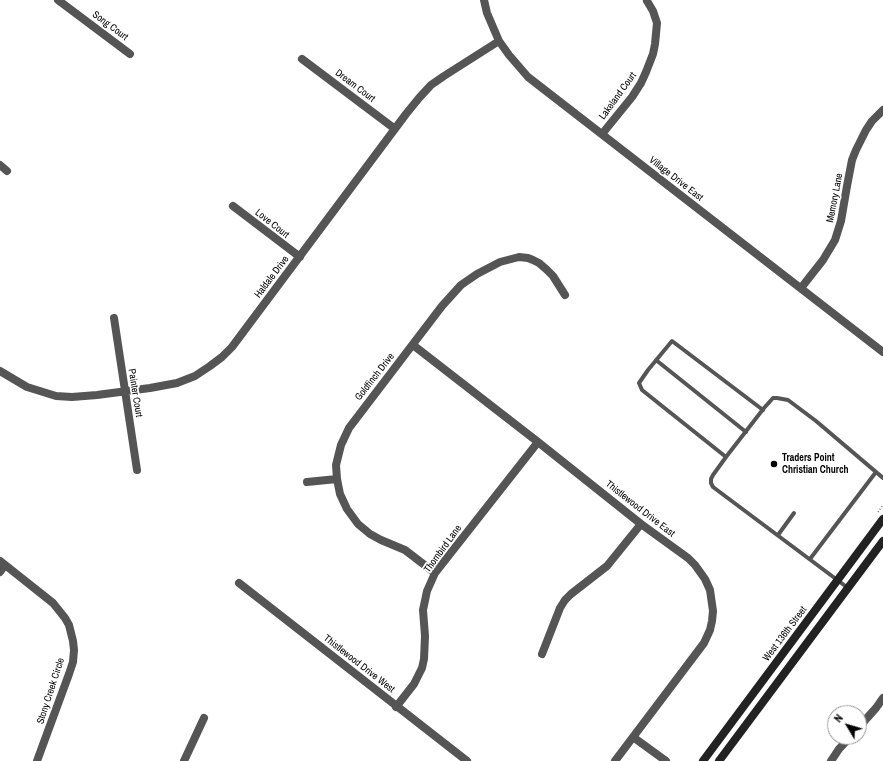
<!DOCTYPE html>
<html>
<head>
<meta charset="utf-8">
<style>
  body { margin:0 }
  #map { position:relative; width:883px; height:761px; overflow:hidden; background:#fff; font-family:"Archivo Narrow",sans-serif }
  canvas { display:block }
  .north { position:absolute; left:827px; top:705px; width:40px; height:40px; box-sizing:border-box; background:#fff; border:1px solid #999; border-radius:50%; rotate:308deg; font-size:11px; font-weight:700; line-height:16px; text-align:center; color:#000 }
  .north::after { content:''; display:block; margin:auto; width:14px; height:18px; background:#000; clip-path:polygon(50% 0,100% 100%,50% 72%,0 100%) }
</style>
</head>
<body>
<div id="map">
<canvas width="883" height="761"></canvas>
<div class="north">N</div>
</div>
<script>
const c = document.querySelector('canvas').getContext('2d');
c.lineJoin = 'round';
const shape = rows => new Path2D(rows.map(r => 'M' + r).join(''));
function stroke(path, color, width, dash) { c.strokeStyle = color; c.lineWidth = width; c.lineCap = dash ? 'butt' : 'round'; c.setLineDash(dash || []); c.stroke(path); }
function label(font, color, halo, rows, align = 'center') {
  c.font = font + ' "Archivo Narrow",sans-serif'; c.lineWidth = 3.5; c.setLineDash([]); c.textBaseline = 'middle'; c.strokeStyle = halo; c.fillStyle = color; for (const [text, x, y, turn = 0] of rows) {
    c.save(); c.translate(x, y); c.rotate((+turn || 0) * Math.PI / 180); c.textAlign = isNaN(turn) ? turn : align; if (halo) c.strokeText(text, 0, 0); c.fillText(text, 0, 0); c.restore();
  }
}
stroke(shape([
  [878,512,883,505]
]), '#777', 1.5, [1, 2]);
stroke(shape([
  [656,360,746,432],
  [726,457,642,390,639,383,648,370,672,341,763,410],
  [778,535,794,513],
  [810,559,876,472],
  [848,588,713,487,711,483,711,479,713,475,726,457,764,408,773,398,777,398,788,400,816,421,883,478]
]), '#555', 4);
stroke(shape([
  [58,0,130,54],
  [484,0,487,13,499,41,509,55,528,77,883,352],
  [302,59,395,129],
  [602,134,632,97,641,83,646,72,653,54,655,44,657,23,653,11,647,1],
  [0,165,7,171],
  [233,206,300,257],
  [801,288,823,260,835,240,841,221,847,186,852,160,856,150,866,130,872,121,883,110],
  [114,318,137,470],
  [413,345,538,442,641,524,688,558,695,565,705,579,710,590,713,611,712,621,710,630,704,643,615,761],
  [0,371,27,387,56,396,72,397,97,395,150,388,177,383,195,376,210,366,222,357,232,347,406,114,419,98,431,85,444,76,499,41],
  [307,482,337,479],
  [0,561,53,603,65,618,69,625,73,641,74,650,73,662,69,674,37,761],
  [0,572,5,565],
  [435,573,405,550,381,540,370,534,358,524,347,509,340,494,337,479,336,465,341,445,349,428,442,306,461,285,477,274,500,262,519,257,528,258,533,260,539,263,546,269,553,276,565,295],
  [239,583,467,761],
  [542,654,560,608,565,600,571,594,607,566,641,524],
  [396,707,414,684,422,668,424,659,425,636,423,610,427,591,435,573,538,442],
  [859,727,876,708,883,698],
  [633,737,666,761],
  [184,761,204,718],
  [831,761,839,749,850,737]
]), '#555', 8);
stroke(shape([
  [703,761,883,519],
  [719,761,883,541]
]), '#222', 8);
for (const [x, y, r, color] of [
  [774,464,4,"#000"]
]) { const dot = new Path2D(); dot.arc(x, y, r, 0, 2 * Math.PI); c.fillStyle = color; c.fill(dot); stroke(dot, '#fff', 1.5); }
label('10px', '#000', '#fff', [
  ["Song Court",110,26,37],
  ["Dream Court",355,86,37],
  ["Lakeland Court",618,96,-54],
  ["Village Drive East",676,179,38],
  ["Memory Lane",835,198,-79],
  ["Love Court",272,224,38],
  ["Haldale Drive",272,277,-53],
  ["Goldfinch Drive",375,377,-52],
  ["Painter Court",135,393,81],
  ["Thistlewood Drive East",640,509,38],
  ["Thornbird Lane",443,549,-54],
  ["West 136th Street",785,634,-53],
  ["Thistlewood Drive West",359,664,38],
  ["Stony Creek Circle",51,691,-72]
]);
label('bold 10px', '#000', '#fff', [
  ["Traders Point",782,458],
  ["Christian Church",782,470]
], 'left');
</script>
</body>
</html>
